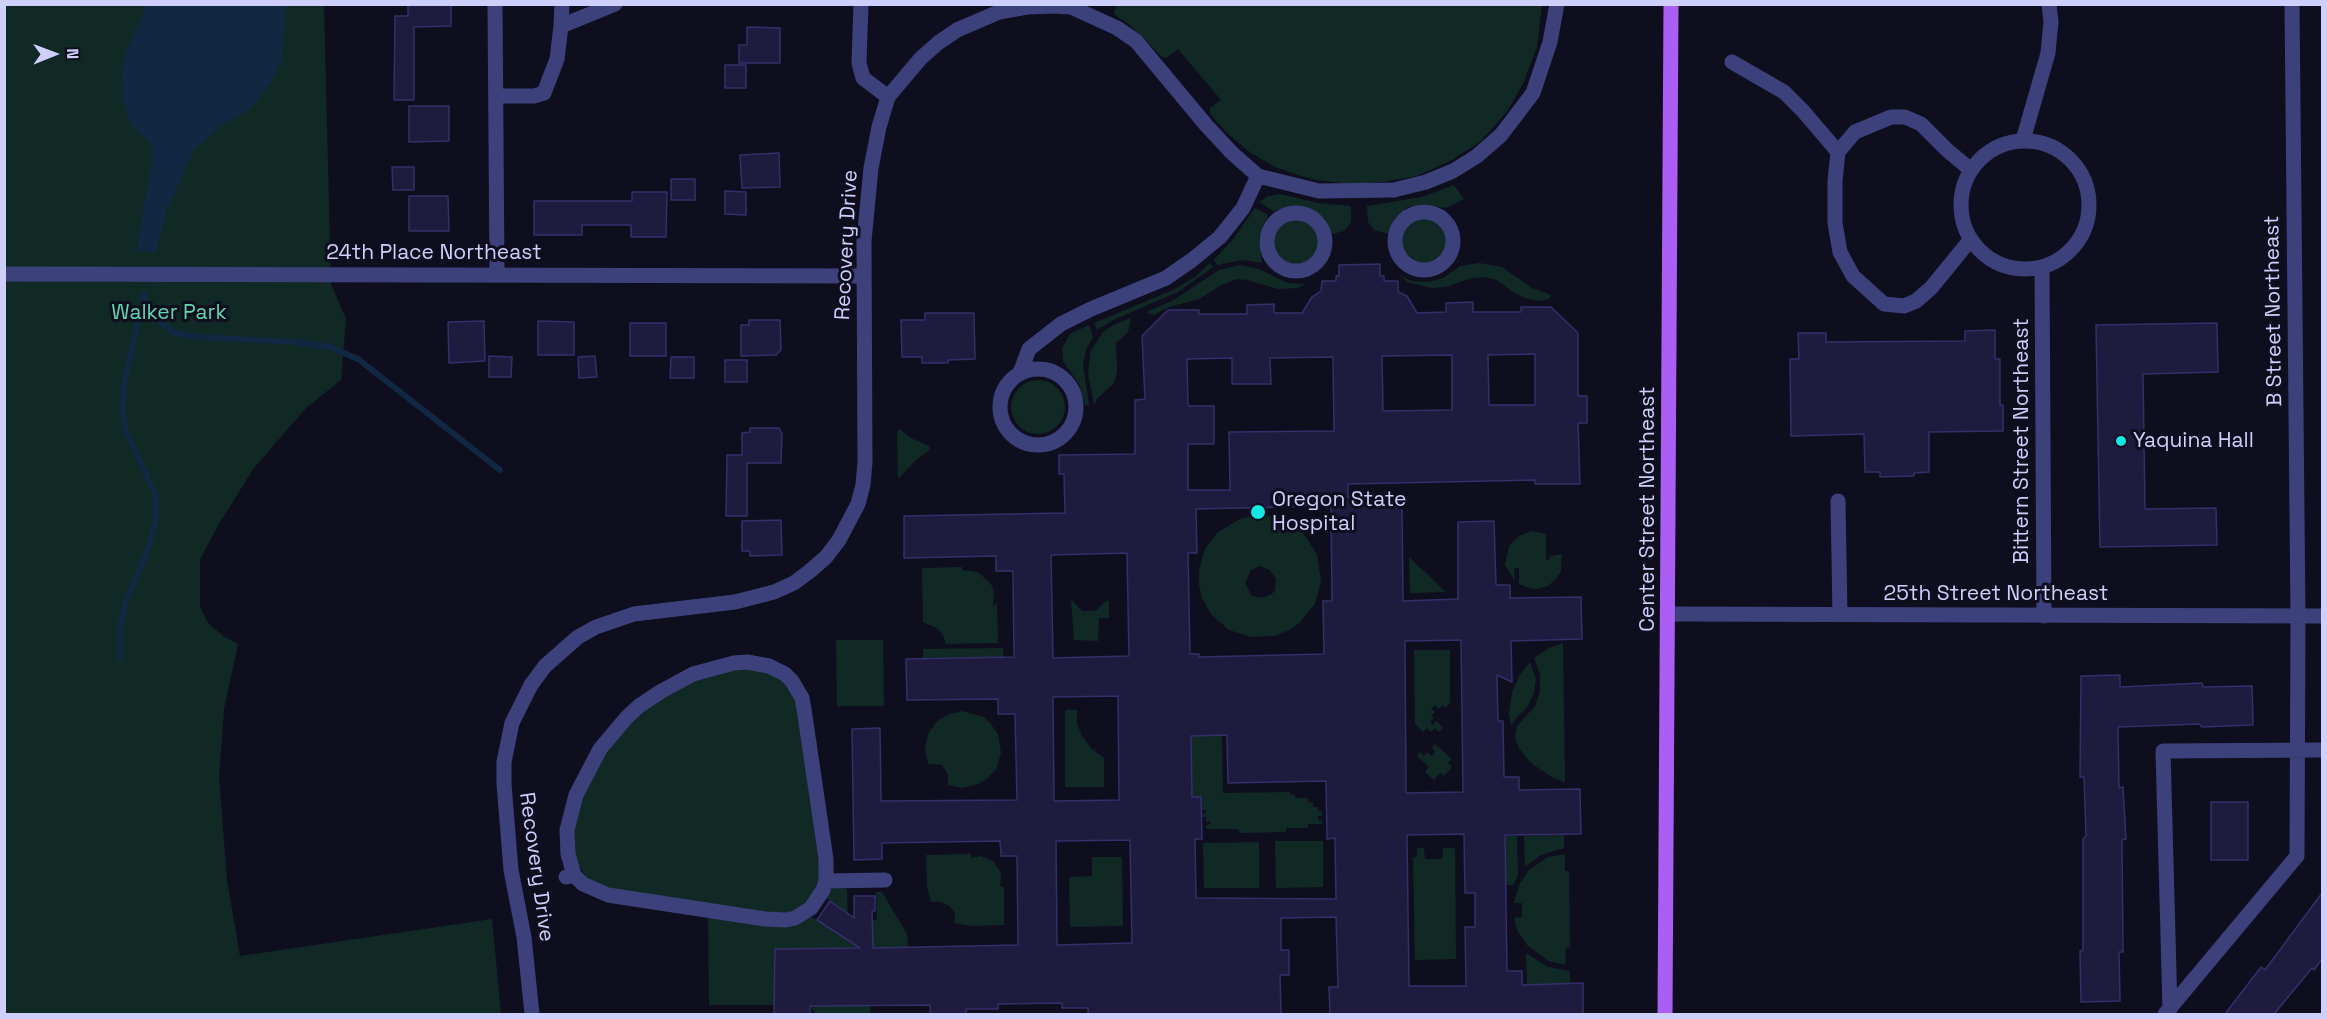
<!DOCTYPE html>
<html>
<head>
<meta charset="utf-8">
<style>
  body { margin:0 }
  #map { position:relative; width:2327px; height:1019px; overflow:hidden; background:#0f0e1f; font-family:"Space Grotesk",sans-serif }
  canvas { display:block }
  .frame { position:absolute; inset:0; border:6px solid #cfcffc; pointer-events:none }
  .north { position:absolute; left:24px; top:24px; width:60px; height:60px; -webkit-text-stroke:4px #0f0e1f; paint-order:stroke; rotate:89deg; font-size:16px; font-weight:700; line-height:24px; text-align:center; color:#cfcffc }
  .north::after { content:''; display:block; margin:auto; width:21px; height:27px; background:#cfcffc; clip-path:polygon(50% 0,100% 100%,50% 72%,0 100%) }
</style>
</head>
<body>
<div id="map">
<canvas width="2327" height="1019"></canvas>
<div class="frame"></div>
<div class="north">N</div>
</div>
<script>
const c = document.querySelector('canvas').getContext('2d');
c.lineJoin = 'round';
function paint(path, color) { c.fillStyle = color; c.fill(path, 'evenodd'); }
const shape = rows => new Path2D(rows.map(r => 'M' + r).join(''));
function stroke(path, color, width, dash) { c.strokeStyle = color; c.lineWidth = width; c.lineCap = dash ? 'butt' : 'round'; c.setLineDash(dash || []); c.stroke(path); }
function label(font, color, halo, rows, align = 'center') {
  c.font = font + ' "Space Grotesk",sans-serif'; c.lineWidth = 6; c.setLineDash([]); c.textBaseline = 'middle'; c.strokeStyle = halo; c.fillStyle = color; for (const [text, x, y, turn = 0] of rows) {
    c.save(); c.translate(x, y); c.rotate((+turn || 0) * Math.PI / 180); c.textAlign = isNaN(turn) ? turn : align; if (halo) c.strokeText(text, 0, 0); c.fillText(text, 0, 0); c.restore();
  }
}
paint(shape([
  [1117,4,1542,5,1537,47,1523,84,1506,113,1481,141,1452,160,1417,176,1383,182,1351,184,1316,180,1298,175,1275,167,1251,153,1228,134,1210,114,1210,108,1221,100,1178,49,1166,58,1162,57,1129,24,1116,16,1114,13],
  [5,5,324,5,331,284,346,319,341,380,306,408,254,468,220,522,200,559,200,607,208,623,223,636,238,644,224,709,219,777,227,880,240,956,492,919,501,1014,5,1014],
  [1454,185,1464,199,1446,208,1423,204,1408,207,1395,218,1388,234,1374,230,1368,222,1367,206,1422,197],
  [1280,194,1318,203,1351,206,1351,222,1344,231,1332,234,1324,218,1310,209,1296,206,1273,211,1259,202,1268,196],
  [1255,208,1267,214,1268,217,1263,225,1259,238,1262,263,1242,260,1217,265,1214,260,1234,238],
  '1402 241a22 22 0 1 1 44 0a22 22 0 1 1-44 0Z',
  '1274 242a22 22 0 1 1 44 0a22 22 0 1 1-44 0Z',
  [1210,263,1213,267,1178,292,1115,319,1097,330,1094,323,1173,290,1195,277],
  [1479,263,1502,267,1532,288,1551,295,1550,298,1542,301,1527,299,1513,292,1497,280,1485,277,1472,278,1446,287,1431,288,1407,282,1400,275,1411,281,1428,282,1443,278,1460,266],
  [1240,265,1259,269,1287,283,1306,284,1297,288,1278,289,1247,280,1236,279,1222,285,1199,299,1169,307,1154,315,1148,313,1148,311,1174,300,1219,270],
  [1131,318,1128,332,1116,343,1117,372,1114,383,1098,398,1094,405,1088,373,1091,350,1103,332,1113,325],
  [1089,325,1093,337,1086,350,1083,364,1089,405,1085,405,1079,384,1063,361,1062,348,1070,334],
  '1011 407a27 27 0 1 1 54 0a27 27 0 1 1-54 0Z',
  [900,429,911,438,929,446,930,450,916,460,898,479,897,432],
  [1263,515,1277,518,1290,523,1306,537,1317,555,1321,581,1315,604,1300,622,1291,629,1275,636,1251,637,1229,630,1211,614,1202,598,1199,584,1199,570,1205,549,1218,532,1242,518],
  [1260,566,1270,570,1276,579,1275,590,1272,594,1262,598,1252,596,1245,583,1251,570],
  [1531,531,1546,534,1546,560,1550,560,1550,556,1562,554,1561,571,1555,580,1548,586,1538,589,1529,588,1519,584,1519,568,1514,568,1515,581,1505,565,1509,546,1519,536],
  [1409,557,1446,592,1410,593],
  [962,567,962,570,978,572,991,584,994,592,993,607,997,602,998,643,946,644,943,635,937,628,923,622,922,568],
  [1071,599,1082,611,1089,611,1097,610,1106,601,1109,601,1109,618,1099,618,1098,641,1074,640],
  [836,640,883,640,884,706,837,706],
  [1563,643,1565,782,1553,778,1531,763,1520,750,1515,739,1517,726,1535,706,1540,692,1540,674,1534,658,1549,648],
  [1003,648,1003,657,923,658,923,649],
  [1414,650,1450,650,1450,703,1446,708,1443,705,1438,709,1435,705,1431,709,1435,712,1431,716,1434,718,1430,722,1433,725,1437,721,1443,728,1439,732,1435,728,1431,732,1427,728,1423,732,1415,724],
  [1530,662,1536,679,1534,693,1526,709,1518,716,1511,726,1509,713,1512,692,1520,674],
  [749,667,779,677,795,695,821,877,812,898,798,910,782,914,620,892,587,878,572,855,576,812,598,762,639,713,685,683],
  [1065,710,1077,710,1077,724,1082,736,1092,749,1104,758,1104,787,1065,787],
  [962,711,984,717,990,723,998,734,1001,753,996,769,988,778,978,784,963,788,948,785,948,774,942,765,928,764,925,748,928,734,937,721,947,715],
  [1222,735,1223,793,1290,792,1290,795,1294,794,1295,798,1308,798,1308,802,1313,803,1313,807,1318,807,1318,811,1322,811,1322,816,1318,816,1318,820,1322,820,1322,824,1308,824,1308,828,1286,828,1286,832,1239,833,1238,829,1206,829,1206,825,1211,824,1211,822,1206,822,1206,817,1201,817,1201,814,1206,813,1206,810,1201,810,1201,797,1192,797,1191,736],
  [1435,744,1452,759,1448,763,1452,767,1444,776,1440,773,1434,780,1425,772,1429,767,1417,756,1420,752,1424,756,1427,752,1432,756,1435,751,1432,748],
  [1564,835,1564,848,1541,855,1525,867,1524,836],
  [1505,836,1517,836,1518,876,1513,885,1506,885],
  [1275,841,1323,841,1323,887,1276,888],
  [1259,842,1259,888,1204,888,1203,843],
  [1417,848,1424,848,1425,859,1442,859,1443,848,1455,848,1456,959,1415,960,1413,858,1417,857],
  [971,854,971,858,980,856,993,861,1001,873,1000,886,1004,887,1004,925,971,926,954,923,955,914,950,906,941,902,931,902,927,887,926,855],
  [1565,854,1565,871,1569,871,1570,947,1566,948,1565,965,1548,961,1527,945,1517,930,1514,918,1522,917,1522,903,1514,903,1519,885,1529,870,1548,857],
  [1092,857,1122,857,1123,926,1070,927,1069,877,1092,876],
  [833,887,847,889,848,924,872,923,872,920,877,920,876,892,882,892,907,934,908,947,776,949,776,999,774,999,774,1005,709,1005,708,917,810,916,830,928,842,910,826,898],
  [1526,953,1548,967,1570,971,1570,984,1527,985],
  [870,1005,870,1014,816,1014,810,1006]
]), '#112925');
paint(shape([
  [147,5,286,5,282,59,272,82,250,109,224,124,194,150,167,210,156,252,136,251,152,164,152,144,132,126,123,101,122,75,125,53]
]), '#102841');
stroke(shape([
  [144,294,154,317,174,333,201,337,295,342,330,347,358,359,500,470],
  [120,658,120,627,126,601,147,552,156,521,156,496,126,431,123,410,124,384,144,294]
]), '#102841', 6);
const building = shape([
  [408,4,451,4,451,26,414,27,414,100,394,100,395,16,408,16,408,4],
  [747,27,780,28,780,63,739,63,739,45,747,45,747,27],
  [725,65,746,65,746,88,725,88,725,65],
  [409,106,449,106,449,141,409,142,409,106],
  [779,153,780,187,742,188,740,155,779,153],
  [392,167,414,167,414,190,393,190,392,167],
  [671,179,695,179,695,200,671,200,671,179],
  [725,191,746,192,746,215,725,214,725,191],
  [632,192,667,192,666,237,631,237,631,225,582,225,582,235,534,235,534,201,632,201,632,192],
  [409,196,448,196,449,231,409,231,409,196],
  [1380,264,1380,276,1384,276,1384,281,1398,281,1398,292,1407,296,1417,313,1446,312,1446,303,1473,302,1473,312,1521,312,1521,307,1551,307,1578,333,1578,396,1587,396,1587,423,1578,423,1580,484,1535,484,1535,480,1348,484,1348,497,1402,505,1403,601,1458,599,1458,522,1494,521,1496,585,1510,585,1510,598,1581,597,1582,639,1511,641,1512,682,1497,675,1498,721,1503,721,1504,777,1519,777,1519,790,1580,789,1581,834,1505,835,1507,971,1522,971,1522,985,1583,983,1583,1014,1330,1014,1329,987,1338,987,1336,917,1281,918,1281,950,1289,950,1289,975,1280,975,1281,1014,1088,1014,1088,1008,1062,1008,1062,1003,998,1004,998,1009,966,1009,966,1014,930,1014,930,1005,810,1006,810,1014,774,1014,775,949,860,948,817,920,830,901,854,918,854,896,875,896,875,911,872,911,873,948,1018,945,1017,856,1001,856,1000,841,882,843,882,859,854,860,852,729,880,728,881,801,1017,800,1015,714,998,714,998,699,907,700,906,659,1014,657,1013,571,996,571,996,556,904,558,904,516,1065,513,1064,474,1059,474,1059,455,1135,454,1135,400,1145,399,1142,336,1168,310,1199,310,1199,314,1247,314,1247,305,1274,304,1274,313,1302,313,1312,297,1321,291,1322,281,1336,281,1336,276,1339,276,1339,265,1380,264],
  [1535,354,1535,405,1489,405,1488,355,1535,354],
  [1452,355,1452,410,1383,411,1382,356,1452,355],
  [1333,357,1334,431,1229,432,1230,490,1188,490,1188,444,1214,444,1214,406,1188,406,1187,359,1232,358,1232,384,1271,384,1270,358,1333,357],
  [1331,506,1332,601,1323,601,1324,654,1199,657,1199,654,1190,654,1188,553,1197,553,1196,509,1331,506],
  [1127,553,1129,656,1053,658,1051,555,1127,553],
  [1461,640,1463,792,1406,793,1405,641,1461,640],
  [1118,696,1119,800,1054,801,1053,697,1118,696],
  [1227,735,1228,783,1326,781,1327,839,1335,838,1336,899,1196,898,1195,839,1202,839,1201,797,1192,797,1191,736,1227,735],
  [1464,834,1465,893,1475,893,1475,927,1465,927,1466,986,1409,986,1407,835,1464,834],
  [1130,840,1132,943,1057,945,1056,841,1130,840],
  [925,313,974,313,975,359,948,360,948,363,922,363,922,357,902,357,901,320,925,320,925,313],
  [749,320,780,320,781,350,776,355,741,356,741,325,749,325,749,320],
  [484,321,485,361,449,363,448,322,484,321],
  [538,321,574,322,574,355,538,355,538,321],
  [630,323,666,323,666,356,630,356,630,323],
  [2217,323,2218,372,2143,374,2145,509,2216,508,2217,545,2100,547,2096,325,2217,323],
  [1995,330,1995,359,2000,359,2000,405,2003,405,2003,431,1929,432,1929,472,1914,473,1914,476,1880,477,1880,472,1865,472,1864,434,1791,436,1790,359,1799,359,1798,333,1826,333,1826,342,1965,341,1965,331,1995,330],
  [489,356,512,357,511,377,489,377,489,356],
  [595,356,597,377,579,378,578,357,595,356],
  [671,357,694,357,694,378,670,378,671,357],
  [725,360,747,360,747,382,725,382,725,360],
  [750,428,779,428,782,434,781,463,747,463,747,516,726,516,727,455,742,455,742,433,750,432,750,428],
  [781,520,782,555,750,556,750,551,742,551,742,521,781,520],
  [2120,675,2120,687,2202,683,2203,687,2252,686,2253,725,2202,727,2199,724,2118,727,2119,788,2123,787,2126,839,2122,840,2123,952,2119,952,2120,1001,2081,1002,2080,951,2082,951,2083,948,2083,839,2086,836,2084,777,2080,777,2081,676,2120,675],
  [2211,802,2248,802,2248,860,2211,860,2211,802],
  [2322,893,2322,959,2314,970,2312,968,2274,1014,2225,1014,2261,967,2265,970,2322,893]
]);
paint(building, '#1e1b3f');
stroke(building, '#342f69', 1.5);
stroke(shape([
  [495,4,497,274],
  [861,4,859,63,863,78,888,97],
  [561,26,562,4],
  [1732,62,1784,92,1803,111,1838,152],
  [496,96,534,96,544,93,557,59,561,26,615,4],
  [2023,140,2048,53,2051,22,2049,4],
  '1961 205a64 64 0 1 1 128 0a64 64 0 1 1-128 0Z',
  '1395 241a29 29 0 1 1 58 0a29 29 0 1 1-58 0Z',
  '1267 242a29 29 0 1 1 58 0a29 29 0 1 1-58 0Z',
  [1971,239,1931,288,1916,301,1904,306,1884,304,1853,276,1840,252,1835,223,1835,181,1838,152,1855,132,1891,117,1905,117,1921,124,1947,150,1971,170],
  [2042,267,2044,616],
  [4,274,863,276],
  '1000 407a38 38 0 1 1 76 0a38 38 0 1 1-76 0Z',
  [1020,373,1029,349,1061,324,1091,309,1166,278,1192,260,1220,237,1243,208,1258,176],
  [1838,501,1840,615],
  [1669,614,2322,616],
  [566,877,574,875,583,884,608,895,765,919,786,920,795,918,811,908,823,890,826,881,826,859,804,709,802,698,792,681,785,674,769,666,747,662,734,663,693,674,660,692,639,706,627,717,600,749,576,795,567,830,568,854,574,875],
  [826,881,885,880],
  [2170,1009,2163,751,2322,750],
  [532,1014,524,937,511,870,504,784,504,762,512,723,531,685,545,666,578,637,596,627,634,614,735,602,774,592,794,583,810,571,826,557,839,540,858,504,863,485,865,462,864,241,871,168,879,127,888,97,921,58,938,43,957,30,999,12,1027,7,1054,6,1071,7,1117,28,1136,41,1206,125,1232,153,1258,176,1319,191,1394,190,1426,182,1453,171,1477,156,1501,135,1533,93,1550,42,1557,4],
  [2165,1014,2297,856,2298,616,2292,4]
]), '#3c417b', 15);
stroke(shape([
  [1665,1014,1671,4]
]), '#ab5ef4', 15);
for (const [x, y, r, color] of [
  [2121,441,6,"#10e8e4"],
  [1258,512,8,"#10e8e4"]
]) { const dot = new Path2D(); dot.arc(x, y, r, 0, 2 * Math.PI); c.fillStyle = color; c.fill(dot); stroke(dot, '#0f0e1f', 2); }
label('21px', '#cfcffc', '#0f0e1f', [
  ["Recovery Drive",847,245,-87],
  ["24th Place Northeast",434,253],
  ["B Street Northeast",2274,311,-91],
  ["Bittern Street Northeast",2022,441,-90],
  ["Center Street Northeast",1648,509,-90],
  ["25th Street Northeast",1996,594],
  ["Recovery Drive",536,867,82]
]);
label('21px', '#61d6ab', '#0f0e1f', [
  ["Walker Park",169,313]
]);
label('21px', '#cfcffc', '#0f0e1f', [
  ["Yaquina Hall",2133,441],
  ["Oregon State",1272,500],
  ["Hospital",1272,524]
], 'left');
</script>
</body>
</html>
